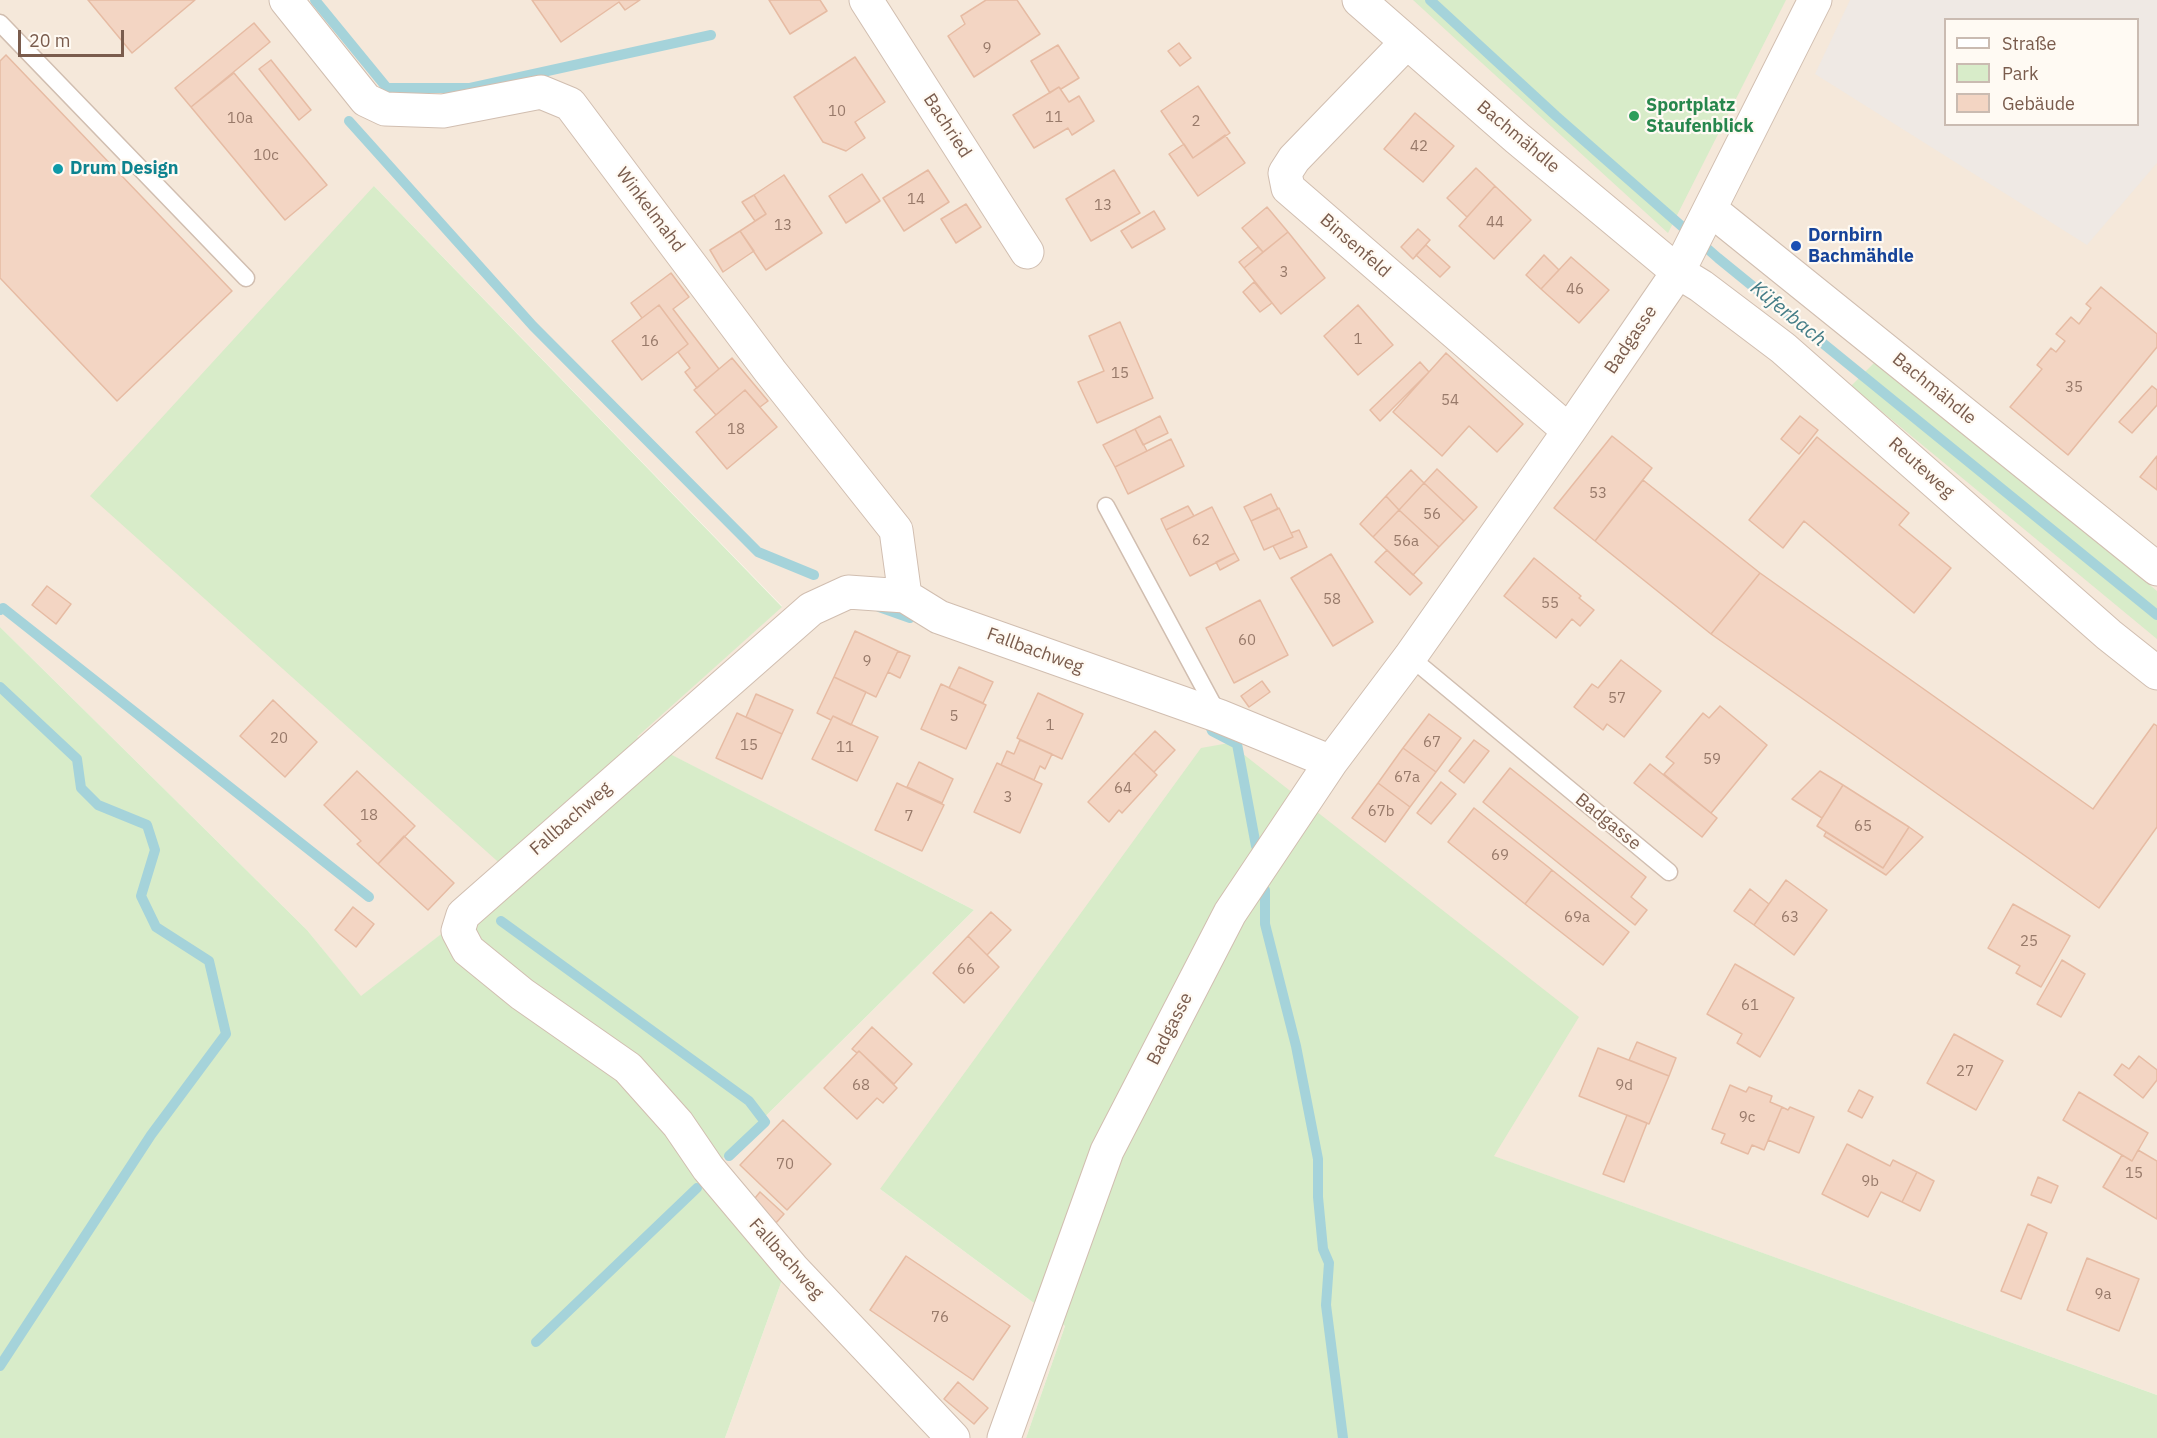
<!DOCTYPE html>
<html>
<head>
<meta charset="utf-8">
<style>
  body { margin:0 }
  #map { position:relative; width:2157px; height:1438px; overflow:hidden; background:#fdf6ec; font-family:"IBM Plex Sans",sans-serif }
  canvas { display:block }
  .legend { position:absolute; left:1944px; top:18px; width:195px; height:108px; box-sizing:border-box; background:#fffaf3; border:2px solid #cabbb1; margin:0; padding:8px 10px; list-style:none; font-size:18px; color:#7a5c4d }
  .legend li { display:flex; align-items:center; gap:12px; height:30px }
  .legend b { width:30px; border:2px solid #cabbb1 }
  .scale { position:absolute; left:18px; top:30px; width:106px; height:27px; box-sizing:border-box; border:3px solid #7a5c4d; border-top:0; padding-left:8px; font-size:18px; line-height:21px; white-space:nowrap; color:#7a5c4d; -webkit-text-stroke:4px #fffaf3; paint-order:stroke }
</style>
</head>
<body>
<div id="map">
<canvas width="2157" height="1438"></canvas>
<ul class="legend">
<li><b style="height:8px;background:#fff"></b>Straße</li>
<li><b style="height:16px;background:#d8ecc9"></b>Park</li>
<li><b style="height:16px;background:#f3d5c3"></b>Gebäude</li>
</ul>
<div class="scale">20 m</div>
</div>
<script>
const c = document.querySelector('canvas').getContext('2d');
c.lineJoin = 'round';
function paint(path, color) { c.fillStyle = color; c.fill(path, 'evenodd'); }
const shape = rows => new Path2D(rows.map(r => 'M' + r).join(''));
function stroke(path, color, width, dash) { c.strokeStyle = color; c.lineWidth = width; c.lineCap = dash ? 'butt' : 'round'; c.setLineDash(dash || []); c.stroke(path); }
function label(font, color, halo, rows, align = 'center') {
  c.font = font + ' "IBM Plex Sans",sans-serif'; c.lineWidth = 4.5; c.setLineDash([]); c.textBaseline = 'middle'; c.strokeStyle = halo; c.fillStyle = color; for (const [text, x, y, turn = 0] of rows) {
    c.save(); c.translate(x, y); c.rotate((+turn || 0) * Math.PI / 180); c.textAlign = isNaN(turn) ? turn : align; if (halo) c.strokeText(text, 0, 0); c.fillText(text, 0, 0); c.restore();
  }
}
paint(shape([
  [0,0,2157,0,2157,1395,1493,1156,880,1189,1065,1326,1026,1438,725,1438,782,1280,701,1180,974,910,636,737,782,606,374,186,515,877,361,997,307,930,0,627],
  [1946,20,2138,20,2138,124,1946,124]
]), '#f5e8da');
paint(shape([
  [1850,0,2157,0,2157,163,2087,245,1815,74],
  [1946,20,2138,20,2138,124,1946,124]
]), '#efe9e4');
paint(shape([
  [1413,0,1786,0,1668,233],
  [374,186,782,607,637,737,974,910,701,1180,782,1280,725,1438,0,1438,0,627,307,930,361,996,515,877,90,496],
  [1876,361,2157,591,2157,639,1851,386],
  [1229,743,1579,1017,1494,1156,2157,1395,2157,1438,1026,1438,1065,1326,880,1189,1201,748]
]), '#d8ecc9');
stroke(shape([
  [315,0,387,88,470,88,711,35],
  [1430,0,1556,116,1718,258,2157,615],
  [349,121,533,326,758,552,814,575],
  [879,607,910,618],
  [0,610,3,608,369,897],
  [0,687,77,759,81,788,98,805,147,825,155,850,141,896,156,927,209,961,226,1034,151,1135,0,1366],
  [1210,726,1212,731,1237,744,1256,846],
  [1265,890,1265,924,1296,1046,1318,1159,1318,1197,1323,1249,1329,1263,1326,1305,1343,1438],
  [501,921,749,1101,765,1122,729,1156],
  [536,1342,697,1188]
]), '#a5d3da', 10);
const building = shape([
  [88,0,195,0,132,53,88,0],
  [532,0,640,0,625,10,619,2,561,42,532,0],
  [769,0,820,0,827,11,790,34,769,0],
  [986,0,1017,0,1040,34,974,77,948,36,965,24,961,16,986,0],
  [254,23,270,42,191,107,175,88,254,23],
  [1179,43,1191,58,1180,66,1168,51,1179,43],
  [1058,45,1079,78,1061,89,1059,87,1050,93,1031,61,1058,45],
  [6,55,232,291,117,401,0,278,0,61,6,55],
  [855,57,885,102,855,122,865,138,846,151,823,142,794,97,855,57],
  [271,60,311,110,299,120,259,69,271,60],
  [234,73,327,185,285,220,191,107,234,73],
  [1198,86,1230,133,1193,158,1161,111,1198,86],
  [1059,87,1069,102,1079,96,1094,121,1072,135,1068,128,1034,148,1013,115,1059,87],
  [1415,113,1454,146,1423,182,1384,149,1415,113],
  [1225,135,1245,163,1198,196,1169,154,1184,144,1193,158,1225,135],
  [1476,168,1495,186,1467,217,1447,198,1476,168],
  [928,170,949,202,904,231,883,198,928,170],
  [1114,170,1140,213,1091,241,1066,199,1114,170],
  [862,174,880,201,846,223,829,196,862,174],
  [784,175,822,233,766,270,740,231,766,214,754,195,784,175],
  [1495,186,1531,220,1494,259,1459,226,1495,186],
  [754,195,766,214,755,221,742,202,754,195],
  [966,204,981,227,956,243,941,219,966,204],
  [1267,207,1288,232,1263,252,1242,228,1267,207],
  [1154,211,1165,229,1132,248,1121,231,1154,211],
  [1418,229,1430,240,1413,259,1401,247,1418,229],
  [740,231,754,251,723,272,710,250,740,231],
  [1288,232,1325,278,1281,314,1244,268,1288,232],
  [1426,245,1450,267,1440,277,1416,255,1426,245],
  [1258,247,1263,252,1244,268,1239,262,1258,247],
  [1544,255,1559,270,1541,289,1526,275,1544,255],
  [1571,257,1609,290,1579,323,1541,289,1571,257],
  [671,273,689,297,673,309,719,369,697,388,685,372,690,368,678,352,688,344,659,305,642,318,631,303,671,273],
  [1254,282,1272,303,1260,312,1243,292,1254,282],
  [2101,287,2157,334,2157,347,2068,455,2010,407,2042,369,2037,365,2051,348,2056,352,2065,341,2056,334,2071,317,2079,324,2091,308,2086,304,2101,287],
  [659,305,688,344,642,380,612,341,659,305],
  [1358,305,1393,345,1358,375,1324,336,1358,305],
  [1120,322,1153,398,1097,423,1078,382,1104,371,1089,336,1120,322],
  [1446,353,1523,424,1497,452,1469,426,1442,456,1393,412,1446,353],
  [732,358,768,401,760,407,745,390,716,415,694,390,732,358],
  [1420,362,1429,372,1380,421,1370,410,1420,362],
  [2152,386,2157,390,2157,405,2132,433,2119,422,2152,386],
  [745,390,777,427,727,469,696,432,745,390],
  [1160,416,1168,433,1143,445,1135,429,1160,416],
  [1800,416,1818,430,1799,454,1781,439,1800,416],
  [1135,429,1147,451,1115,467,1103,445,1135,429],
  [1612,436,1652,468,1595,541,1554,508,1612,436],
  [1817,437,1909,513,1899,525,1951,568,1914,613,1804,521,1783,548,1749,520,1817,437],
  [1171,439,1184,466,1128,494,1115,467,1171,439],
  [2157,456,2157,490,2140,477,2157,456],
  [1437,469,1477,507,1464,521,1424,483,1437,469],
  [1411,470,1424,483,1399,510,1386,496,1411,470],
  [1643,480,1760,573,1711,634,1595,541,1643,480],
  [1424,483,1464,521,1439,547,1399,510,1424,483],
  [1271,494,1278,509,1251,521,1244,507,1271,494],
  [1386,496,1399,510,1373,537,1360,524,1386,496],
  [1188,506,1194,516,1166,530,1161,519,1188,506],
  [1212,507,1235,553,1190,576,1166,530,1212,507],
  [1279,508,1293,537,1264,550,1251,521,1279,508],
  [1399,510,1439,547,1413,575,1373,537,1399,510],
  [1299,530,1307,547,1280,559,1273,546,1293,537,1291,533,1299,530],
  [1387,550,1422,583,1410,595,1375,562,1387,550],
  [1235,553,1239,560,1220,570,1216,562,1235,553],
  [1331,554,1373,622,1333,646,1291,578,1331,554],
  [1534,558,1581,596,1579,598,1594,610,1580,626,1572,619,1556,638,1504,596,1534,558],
  [1760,573,2093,809,2154,724,2157,726,2157,827,2099,908,1711,634,1760,573],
  [47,586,71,604,56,624,32,605,47,586],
  [1260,600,1288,655,1234,683,1206,628,1260,600],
  [855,631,898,651,876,697,834,677,855,631],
  [898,651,910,656,900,678,888,672,898,651],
  [1621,660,1661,691,1624,737,1607,724,1603,730,1574,707,1592,684,1598,688,1621,660],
  [959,667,993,682,983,703,949,688,959,667],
  [834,677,866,692,851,725,833,716,831,720,817,713,834,677],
  [1262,681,1270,692,1249,707,1241,696,1262,681],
  [941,684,986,705,966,749,921,729,941,684],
  [1038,693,1083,714,1062,759,1017,738,1038,693],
  [756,694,793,710,782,734,746,717,756,694],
  [273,700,317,742,285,777,240,736,273,700],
  [1720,706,1767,745,1711,813,1664,774,1674,763,1666,757,1703,713,1709,718,1720,706],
  [737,713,782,734,762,779,716,758,737,713],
  [1429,714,1461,738,1436,772,1403,748,1429,714],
  [833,716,878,737,857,781,812,759,833,716],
  [1155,731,1175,750,1154,772,1134,753,1155,731],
  [1020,740,1052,754,1045,769,1040,766,1034,780,1001,765,1007,751,1014,754,1020,740],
  [1474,740,1489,751,1464,783,1449,771,1474,740],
  [1403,748,1436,772,1410,807,1378,783,1403,748],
  [1134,753,1157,775,1122,813,1119,810,1109,822,1088,802,1134,753],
  [919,762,953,779,942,803,907,787,919,762],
  [997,763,1042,784,1020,833,974,812,997,763],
  [1650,764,1717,818,1702,837,1634,783,1650,764],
  [1510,768,1646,877,1631,897,1647,910,1635,925,1483,802,1510,768],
  [357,771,415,826,378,864,357,844,361,841,324,805,357,771],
  [1820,771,1843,785,1822,818,1792,799,1820,771],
  [1441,782,1456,794,1431,824,1417,813,1441,782],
  [897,783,944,805,922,851,875,830,897,783],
  [1378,783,1410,807,1385,842,1352,818,1378,783],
  [1843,785,1909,827,1883,868,1817,826,1843,785],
  [1474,808,1552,870,1525,904,1448,842,1474,808],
  [1909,827,1923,837,1886,875,1824,836,1826,832,1883,868,1909,827],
  [404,836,454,883,428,910,378,864,404,836],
  [1552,870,1629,932,1603,965,1525,904,1552,870],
  [1786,880,1827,910,1794,955,1754,925,1786,880],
  [1750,889,1769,904,1754,925,1734,911,1750,889],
  [2013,904,2070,936,2041,987,2016,973,2020,966,1988,948,2013,904],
  [353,907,374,924,356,947,335,930,353,907],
  [991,912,1011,930,987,955,968,936,991,912],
  [968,936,999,967,964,1003,933,973,968,936],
  [2062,960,2085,974,2061,1017,2037,1004,2062,960],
  [1735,964,1794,998,1760,1057,1737,1043,1742,1034,1707,1014,1735,964],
  [872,1027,912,1064,894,1084,859,1051,857,1053,852,1049,872,1027],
  [1954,1034,2003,1061,1976,1110,1927,1083,1954,1034],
  [1637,1042,1676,1058,1669,1076,1629,1060,1637,1042],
  [1598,1048,1669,1076,1649,1124,1579,1096,1598,1048],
  [859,1051,897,1088,883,1103,877,1098,857,1119,824,1088,859,1051],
  [2139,1056,2157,1070,2157,1080,2143,1098,2114,1075,2122,1064,2129,1069,2139,1056],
  [1730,1085,1746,1092,1749,1087,1772,1096,1770,1102,1782,1107,1764,1150,1752,1145,1748,1154,1721,1143,1725,1134,1712,1129,1730,1085],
  [1859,1090,1873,1097,1862,1118,1848,1111,1859,1090],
  [2079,1092,2148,1133,2132,1161,2063,1120,2079,1092],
  [1782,1107,1788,1110,1790,1107,1814,1117,1799,1153,1768,1140,1782,1107],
  [1627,1115,1647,1123,1624,1182,1603,1174,1627,1115],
  [783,1120,831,1164,787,1210,740,1165,783,1120],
  [1847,1144,1890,1166,1893,1160,1917,1172,1902,1202,1881,1192,1868,1217,1822,1194,1847,1144],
  [2138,1150,2157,1161,2157,1219,2103,1187,2122,1155,2132,1161,2138,1150],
  [1917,1172,1934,1181,1920,1211,1902,1202,1917,1172],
  [2038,1177,2058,1186,2051,1203,2031,1195,2038,1177],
  [760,1192,784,1214,775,1224,751,1203,760,1192],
  [2028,1224,2047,1233,2021,1299,2001,1291,2028,1224],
  [906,1256,1010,1326,973,1380,870,1310,906,1256],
  [2087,1258,2139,1279,2119,1331,2067,1310,2087,1258],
  [958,1382,988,1408,974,1424,944,1399,958,1382]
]);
paint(building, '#f3d5c3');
stroke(building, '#e6bba3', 1.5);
const lane = shape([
  [0,23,246,278],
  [1106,506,1217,712],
  [1410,657,1669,872]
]);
const street = shape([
  [286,0,366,100,385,109,443,111,541,92,570,104,770,371,896,530,905,596],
  [866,0,1027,252],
  [1359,0,1517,138,1678,272,1701,286,1783,348,2109,635,2157,673],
  [1407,42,1294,159,1285,173,1288,188,1569,431],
  [1710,209,2157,569],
  [953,1438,793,1269,708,1168,678,1124,628,1068,522,994,468,950,458,931,463,915,811,609,848,592,905,596,939,617,1219,716,1331,762],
  [1004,1438,1107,1151,1230,913,1331,762,1410,657,1569,431,1678,272,1815,0]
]);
stroke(lane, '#d1beb0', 19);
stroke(street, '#d1beb0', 35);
stroke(lane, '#fff', 16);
stroke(street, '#fff', 33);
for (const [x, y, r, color] of [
  [1634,116,6,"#2e9e5b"],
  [58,169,6,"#0f9aa8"],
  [1796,246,6,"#1a4fb4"]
]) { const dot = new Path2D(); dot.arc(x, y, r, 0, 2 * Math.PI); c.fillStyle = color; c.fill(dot); stroke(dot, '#fffaf3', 2); }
label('15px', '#987a6a', null, [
  ["9",987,49],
  ["10",837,112],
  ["11",1054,118],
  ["10a",240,119],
  ["2",1196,122],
  ["42",1419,147],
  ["10c",266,156],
  ["14",916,200],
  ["13",1103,206],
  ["44",1495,223],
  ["13",783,226],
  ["3",1284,273],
  ["46",1575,290],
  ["1",1358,340],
  ["16",650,342],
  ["15",1120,374],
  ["35",2074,388],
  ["54",1450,401],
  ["18",736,430],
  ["53",1598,494],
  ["56",1432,515],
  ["62",1201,541],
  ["56a",1406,542],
  ["58",1332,600],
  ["55",1550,604],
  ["60",1247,641],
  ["9",867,662],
  ["57",1617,699],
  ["5",954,717],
  ["1",1050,726],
  ["20",279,739],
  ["67",1432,743],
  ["15",749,746],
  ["11",845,748],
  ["59",1712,760],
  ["67a",1407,778],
  ["64",1123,789],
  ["3",1008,798],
  ["67b",1381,812],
  ["18",369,816],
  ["7",909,817],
  ["65",1863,827],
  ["69",1500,856],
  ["69a",1577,918],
  ["63",1790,918],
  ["25",2029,942],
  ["66",966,970],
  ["61",1750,1006],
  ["27",1965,1072],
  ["68",861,1086],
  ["9d",1624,1086],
  ["9c",1747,1118],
  ["70",785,1165],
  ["15",2134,1174],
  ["9b",1870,1182],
  ["9a",2103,1295],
  ["76",940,1318]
]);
label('bold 18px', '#27864d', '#fffaf3', [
  ["Sportplatz",1646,106],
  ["Staufenblick",1646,127]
], 'left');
label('18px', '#7a5c4d', '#fffaf3', [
  ["Bachried",947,126,57],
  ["Bachmähdle",1518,137,40],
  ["Winkelmahd",650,210,53],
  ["Binsenfeld",1355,246,41],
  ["Badgasse",1631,340,-56],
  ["Bachmähdle",1934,389,39],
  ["Reuteweg",1921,468,42],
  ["Fallbachweg",1035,651,20],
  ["Fallbachweg",571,819,-41],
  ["Badgasse",1608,822,39],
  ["Badgasse",1170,1029,-63],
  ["Fallbachweg",786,1259,48]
]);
label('bold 18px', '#0d838f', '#fffaf3', [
  ["Drum Design",70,169]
], 'left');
label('bold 18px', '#164399', '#fffaf3', [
  ["Dornbirn",1808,236],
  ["Bachmähdle",1808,257]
], 'left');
label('italic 20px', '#437c86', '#fffaf3', [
  ["Küferbach",1788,314,39]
]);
</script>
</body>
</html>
